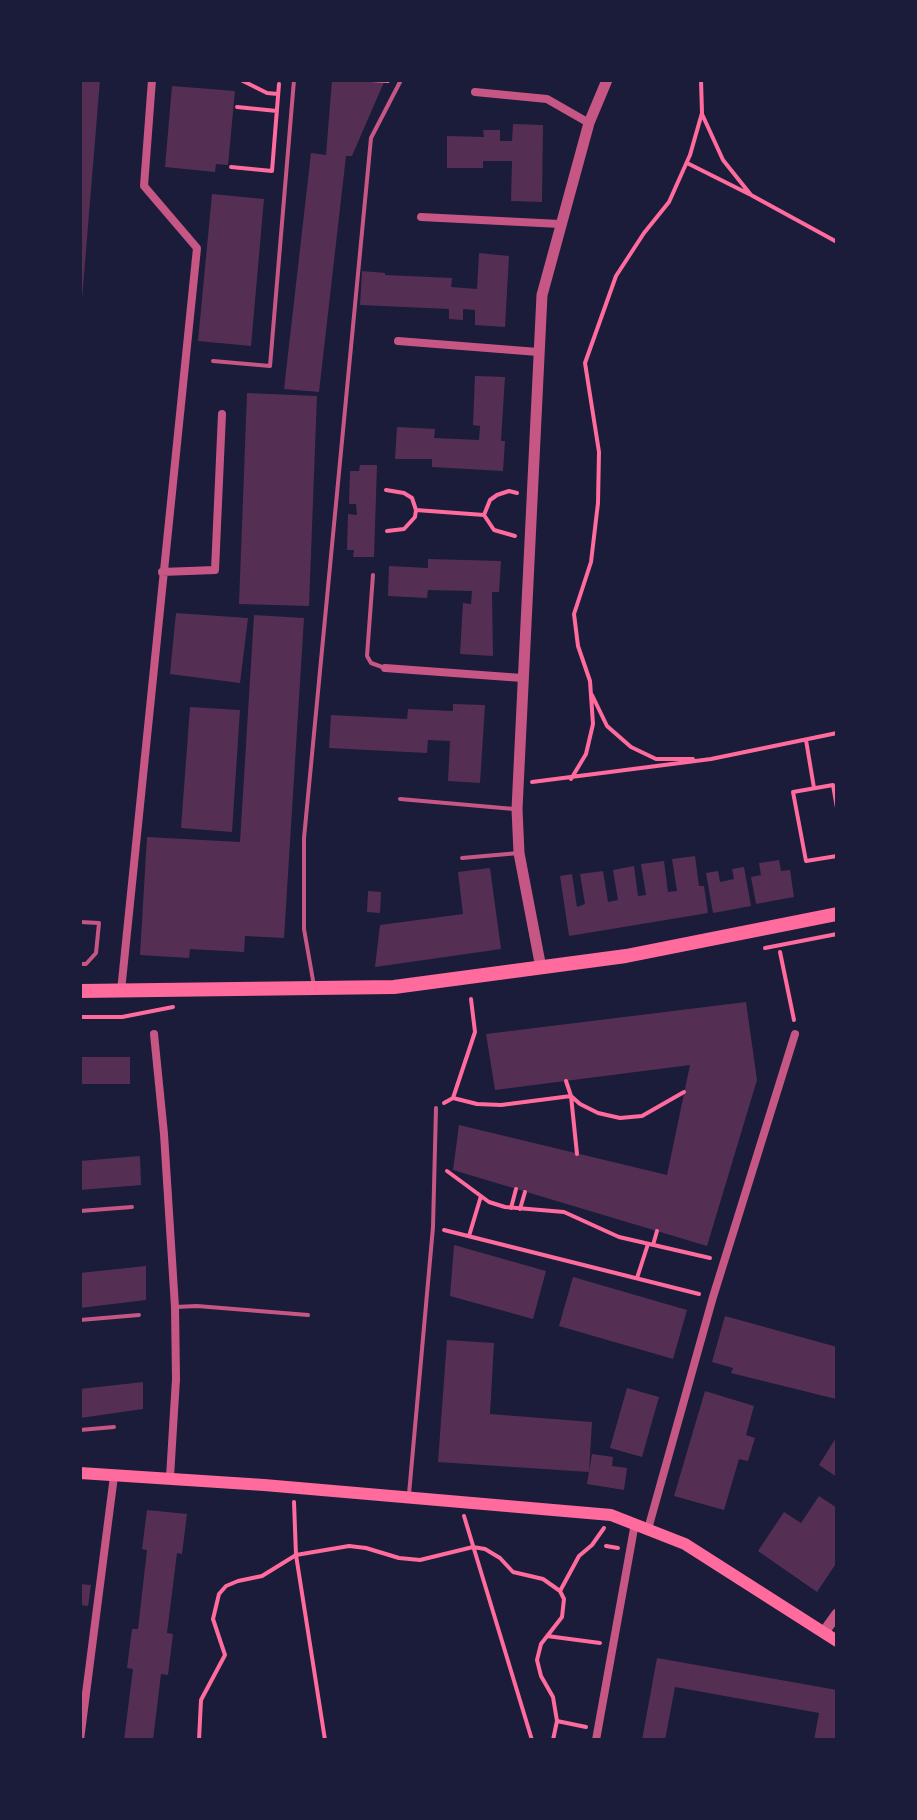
<!DOCTYPE html>
<html>
<head>
<meta charset="utf-8">
<style>
  body { margin:0 }
  #map { position:relative; width:917px; height:1820px; overflow:hidden; background:#1b1b3a; font-family:"DM Sans",sans-serif }
  canvas { display:block }
  .frame { position:absolute; inset:0; border:82px solid #1b1b3a; pointer-events:none }
</style>
</head>
<body>
<div id="map">
<canvas width="917" height="1820"></canvas>
<div class="frame"></div>
</div>
<script>
const c = document.querySelector('canvas').getContext('2d');
c.lineJoin = 'round';
function paint(path, color) { c.fillStyle = color; c.fill(path, 'evenodd'); }
const shape = rows => new Path2D(rows.map(r => 'M' + r).join(''));
function stroke(path, color, width, dash) { c.strokeStyle = color; c.lineWidth = width; c.lineCap = dash ? 'butt' : 'round'; c.setLineDash(dash || []); c.stroke(path); }
paint(shape([
  [80,80,100,80,82,299,80,299],
  [332,80,384,82,352,156,346,156,319,392,284,389,311,153,326,155],
  [172,86,235,91,228,165,216,164,215,172,165,167],
  [513,124,543,125,542,202,511,201,512,161,483,161,483,168,447,168,447,136,484,137,483,130,500,130,500,141,512,141],
  [212,194,264,199,251,346,198,341],
  [479,253,509,256,505,327,475,325,475,310,463,309,463,320,449,319,449,309,360,305,362,271,385,273,385,275,452,278,451,287,477,289],
  [475,376,505,377,501,441,505,441,503,471,432,467,432,459,395,459,397,427,435,429,434,438,479,440,480,426,473,425],
  [247,393,317,396,309,606,239,604],
  [360,465,377,465,374,557,353,557,354,550,347,550,348,514,357,515,356,504,349,504,350,471,359,471],
  [428,559,501,561,499,592,492,592,493,656,460,654,463,603,471,604,472,591,428,590,427,598,388,596,389,566,428,568],
  [176,613,248,618,240,683,170,674],
  [254,615,304,618,284,938,245,936,244,952,190,949,189,958,140,955,147,837,240,842],
  [453,704,485,705,480,783,448,781,450,741,428,740,427,753,329,748,331,715,407,719,408,709,453,711],
  [190,707,240,710,232,832,181,828],
  [695,856,699,886,704,886,708,913,569,936,560,876,572,874,577,907,585,904,580,874,603,871,608,902,618,900,613,870,634,866,638,896,646,895,641,864,664,861,668,892,677,891,672,859],
  [779,860,781,871,790,870,794,897,756,904,751,877,761,875,759,863],
  [744,867,751,906,713,913,706,873,718,871,720,882,734,879,732,869],
  [490,868,501,949,375,967,380,925,463,914,458,872],
  [368,891,381,892,380,913,367,912],
  [746,1002,757,1080,707,1246,453,1170,459,1125,667,1175,690,1065,495,1090,486,1034],
  [80,1057,130,1057,130,1084,80,1084],
  [140,1156,141,1185,80,1190,80,1161],
  [454,1245,546,1271,533,1319,450,1296],
  [146,1266,146,1300,80,1308,80,1273],
  [573,1277,687,1310,673,1359,559,1326],
  [725,1316,837,1347,836,1399,731,1373,733,1368,712,1362],
  [447,1340,494,1343,490,1414,592,1422,589,1472,438,1462],
  [143,1382,143,1409,80,1418,80,1389],
  [627,1388,659,1397,642,1457,610,1448],
  [705,1391,754,1406,746,1435,755,1438,748,1461,739,1459,724,1510,674,1496],
  [837,1436,837,1477,819,1465],
  [592,1454,613,1457,612,1466,627,1468,624,1490,587,1484],
  [819,1496,837,1508,837,1562,817,1592,758,1551,784,1512,801,1523],
  [147,1510,187,1514,182,1554,177,1553,167,1633,173,1634,168,1675,161,1674,153,1740,124,1740,133,1669,127,1668,132,1629,138,1629,147,1550,142,1549],
  [80,1584,91,1585,88,1606,81,1605],
  [657,1658,837,1690,837,1740,814,1740,819,1713,675,1687,665,1740,642,1740]
]), '#542f53');
stroke(shape([
  [210,80,217,80],
  [241,80,267,93,278,94],
  [371,80,388,81],
  [237,107,277,111],
  [702,114,723,160,751,195,837,242],
  [687,163,749,194],
  [231,167,272,171,279,84],
  [386,490,404,493,412,498,416,510,415,517,404,529,387,531],
  [416,510,484,515,490,500,497,495,509,491,517,493],
  [484,515,494,530,515,536],
  [592,695,607,726,631,747,656,759,693,759],
  [806,740,814,788],
  [571,779,586,754,593,724,590,681,578,646,574,614,591,562,598,503,599,452,585,363,616,276,644,233,669,202,690,155,702,113,701,80],
  [532,782,711,759,837,733],
  [837,808,833,785,793,792,806,861,837,856],
  [765,948,837,934],
  [780,952,794,1020],
  [80,1017,122,1017,173,1007],
  [566,1081,571,1096,580,1104,598,1113,620,1118,642,1116,684,1092],
  [453,1098,477,1104,501,1105,571,1096,577,1154],
  [444,1103,453,1098,475,1032,471,999],
  [447,1171,489,1202,505,1207,564,1212,619,1237,710,1258],
  [511,1208,516,1189],
  [520,1209,525,1192],
  [444,1230,699,1294],
  [469,1236,481,1196],
  [653,1245,657,1231],
  [637,1278,648,1244],
  [294,1502,296,1555,325,1740],
  [464,1516,532,1740],
  [606,1546,618,1548],
  [560,1591,579,1556,592,1545,604,1528],
  [547,1636,600,1643],
  [557,1721,586,1727],
  [199,1740,201,1700,225,1655,213,1619,219,1594,226,1586,238,1581,262,1576,296,1555,349,1546,366,1548,399,1558,420,1560,473,1547,485,1549,500,1558,513,1572,543,1579,560,1591,564,1599,562,1617,541,1644,537,1660,541,1676,553,1697,557,1721,553,1740]
]), '#ff6b9d', 4);
stroke(shape([
  [213,361,270,366,294,80],
  [373,575,367,656,371,663,385,668],
  [400,799,514,809],
  [462,858,519,853],
  [80,922,99,923,96,953,86,964,80,964],
  [314,986,304,929,304,838,371,138,401,80],
  [80,1211,132,1207],
  [175,1307,197,1306,308,1315],
  [80,1320,139,1315],
  [80,1430,114,1427],
  [409,1494,433,1227,436,1108]
]), '#c65784', 4);
stroke(shape([
  [475,92,547,99,589,123],
  [421,217,560,224],
  [398,341,538,352],
  [162,572,215,570,222,414],
  [385,668,522,678],
  [121,991,197,248,144,186,152,80],
  [154,1034,164,1134,175,1307,176,1379,170,1477],
  [648,1529,713,1297,795,1034],
  [80,1740,114,1476],
  [596,1740,635,1523]
]), '#c65784', 8);
stroke(shape([
  [541,968,519,853,517,809,542,295,589,123,607,80],
  [824,1632,837,1614]
]), '#c65784', 11);
stroke(shape([
  [80,1473,264,1485,611,1515,685,1544,837,1641]
]), '#ff6b9d', 12);
stroke(shape([
  [80,991,394,987,626,956,837,914]
]), '#ff6b9d', 14);
</script>
</body>
</html>
